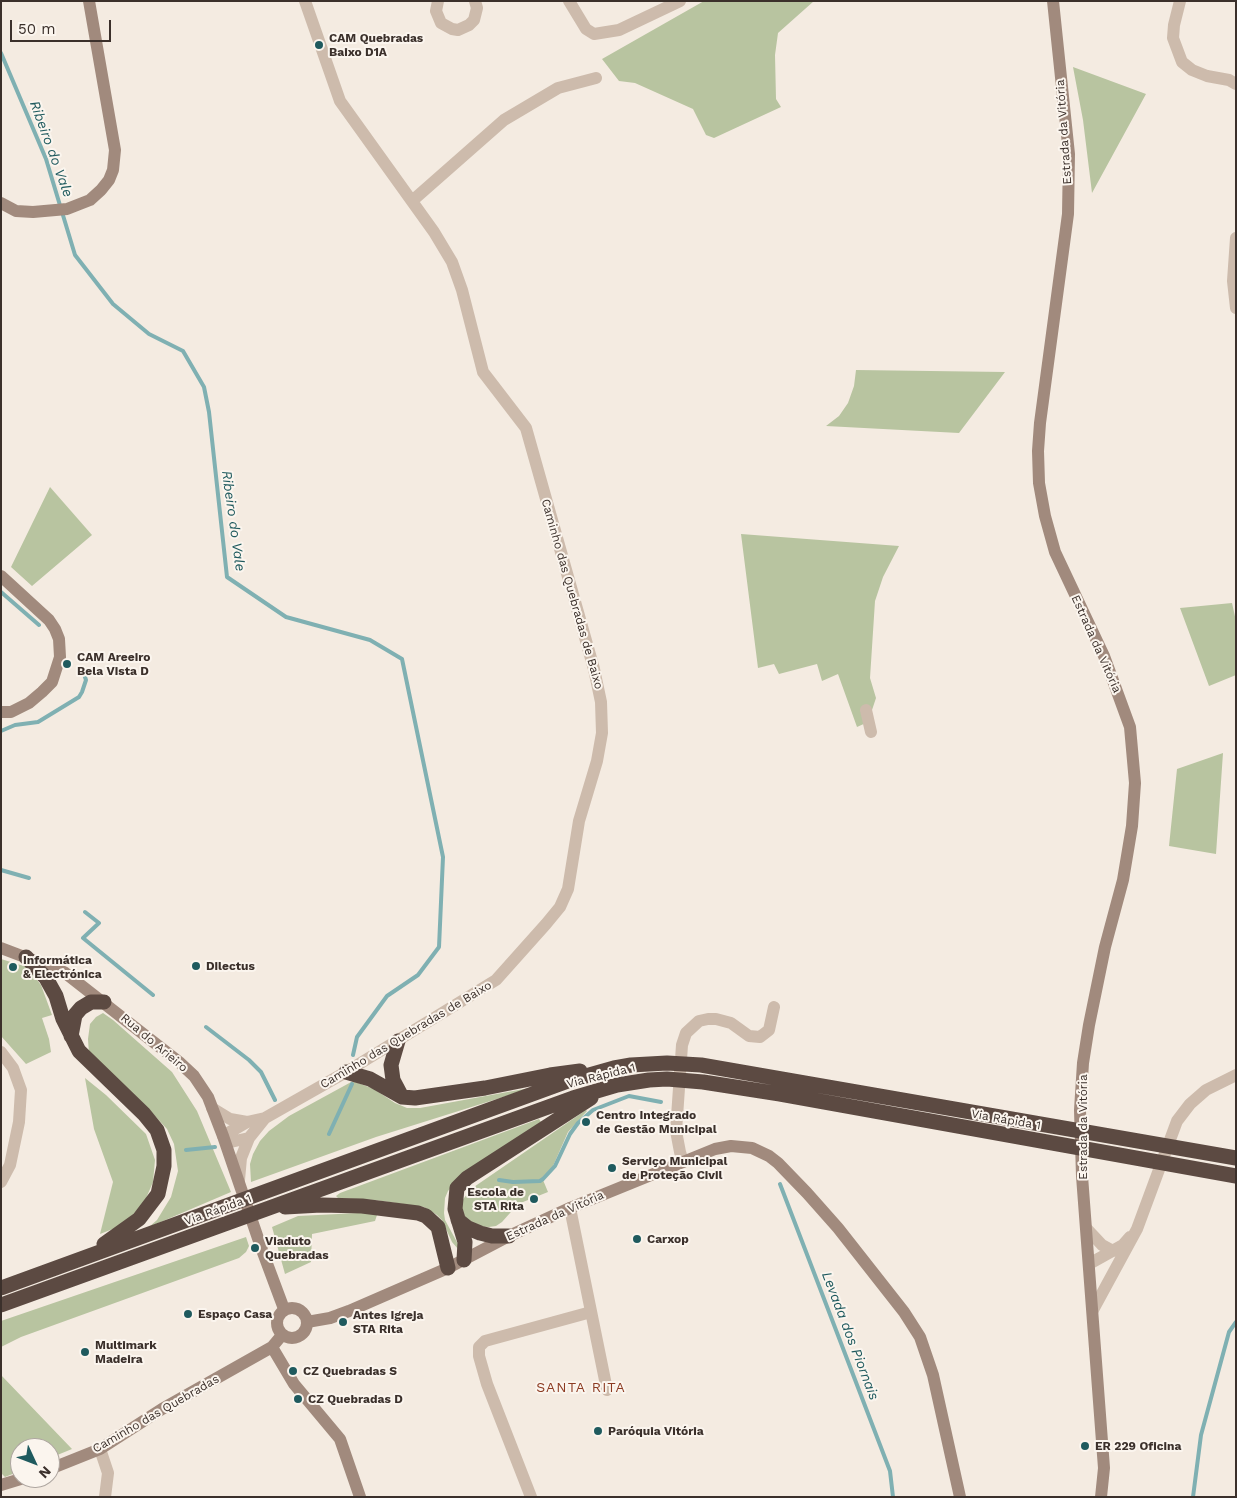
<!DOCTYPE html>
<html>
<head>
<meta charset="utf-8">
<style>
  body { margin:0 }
  #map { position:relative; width:1237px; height:1498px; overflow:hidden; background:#f4ebe1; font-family:"Work Sans",sans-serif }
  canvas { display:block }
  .frame { position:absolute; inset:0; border:2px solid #3b302b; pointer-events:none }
  .north { position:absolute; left:10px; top:1438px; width:50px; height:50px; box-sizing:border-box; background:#fbf5ee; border:1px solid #aea6a0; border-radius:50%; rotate:133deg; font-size:14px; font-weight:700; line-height:20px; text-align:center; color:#3b302b }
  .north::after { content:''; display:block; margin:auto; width:18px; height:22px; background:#1f5a5e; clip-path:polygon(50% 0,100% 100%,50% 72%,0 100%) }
  .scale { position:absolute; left:10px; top:20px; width:101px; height:22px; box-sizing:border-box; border:2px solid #3b302b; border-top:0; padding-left:6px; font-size:15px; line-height:18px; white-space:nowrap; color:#3b302b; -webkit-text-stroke:4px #fbf5ee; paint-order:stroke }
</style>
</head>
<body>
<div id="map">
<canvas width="1237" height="1498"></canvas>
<div class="frame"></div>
<div class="north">N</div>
<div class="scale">50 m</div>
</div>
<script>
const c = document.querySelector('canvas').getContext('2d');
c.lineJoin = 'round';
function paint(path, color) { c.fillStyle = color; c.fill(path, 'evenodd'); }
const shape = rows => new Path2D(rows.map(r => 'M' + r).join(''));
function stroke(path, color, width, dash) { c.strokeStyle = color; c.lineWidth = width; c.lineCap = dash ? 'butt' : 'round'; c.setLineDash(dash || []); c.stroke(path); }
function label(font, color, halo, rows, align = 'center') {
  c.font = font + ' "Work Sans",sans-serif'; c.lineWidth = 4; c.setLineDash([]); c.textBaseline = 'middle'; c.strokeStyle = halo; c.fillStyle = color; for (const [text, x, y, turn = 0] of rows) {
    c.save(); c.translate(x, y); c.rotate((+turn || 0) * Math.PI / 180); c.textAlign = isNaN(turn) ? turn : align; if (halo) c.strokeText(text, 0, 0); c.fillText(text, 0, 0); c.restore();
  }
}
paint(shape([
  [704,1,814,1,778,33,775,55,776,99,781,107,714,138,706,135,693,109,635,83,619,81,602,59],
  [1073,67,1146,94,1092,193,1083,120],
  [856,370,1005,372,959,433,826,426,839,416,848,403,854,386],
  [50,487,92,535,32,586,11,567],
  [741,534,899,546,883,577,875,601,870,678,876,698,868,722,857,727,838,674,822,681,817,664,779,674,774,664,758,668],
  [1232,603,1236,621,1236,675,1209,686,1180,608],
  [1223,753,1216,854,1169,846,1177,769],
  [1,959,27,967,41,985,52,1015,42,1018,49,1039,51,1052,26,1064,1,1036],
  [103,1013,113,1020,172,1072,197,1111,231,1192,149,1227,157,1220,171,1197,178,1171,174,1144,167,1129,156,1117,89,1054,88,1039,90,1024,96,1017],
  [85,1078,106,1095,146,1134,155,1160,153,1182,144,1203,123,1225,100,1234,113,1182,94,1129],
  [353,1081,374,1089,395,1103,407,1108,420,1108,535,1087,376,1137,251,1182,250,1164,253,1154,260,1141,269,1131,289,1116],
  [586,1110,587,1111,568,1132,553,1166,543,1180,548,1192,518,1204,502,1222,496,1226,489,1227,475,1226,463,1215,461,1202,471,1189],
  [539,1119,541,1122,456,1182,448,1191,445,1198,444,1213,445,1220,458,1244,458,1249,452,1242,442,1220,437,1215,424,1207,375,1200,338,1198,336,1196,340,1193],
  [378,1212,375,1221,312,1234,311,1262,285,1274,272,1227,298,1216],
  [246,1237,249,1246,246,1252,239,1258,21,1337,1,1347,1,1321],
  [1,1375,72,1449,50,1458,50,1448,20,1448,20,1471,5,1477,1,1473]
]), '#b8c4a0');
stroke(shape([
  [1,53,46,159,75,255,113,304,149,334,183,351,204,387,209,412,227,577,286,617,370,640,402,659,443,857,439,947,418,975,387,996,357,1037,353,1055],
  [1,592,39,625],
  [1,731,15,725,38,722,79,697,82,692,86,680,82,668],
  [1,870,29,878],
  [85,912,99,923,83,938,153,995],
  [206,1027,249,1060,261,1072,275,1100],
  [329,1134,352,1084],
  [186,1150,215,1147],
  [499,1180,513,1182,540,1181,543,1179,555,1166,570,1134,578,1123,593,1110,629,1096,661,1102],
  [780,1184,890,1471,893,1497],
  [1193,1497,1201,1435,1229,1332,1236,1322]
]), '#7fb0b2', 4);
stroke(shape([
  [438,1,436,11,441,23,452,29,458,30,469,25,474,20,477,8,475,1],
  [569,1,586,29,594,34,619,30,680,1],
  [1180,1,1174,25,1173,38,1182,62,1192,70,1207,76,1229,80,1236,84],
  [412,201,504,120,558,88,596,78],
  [1236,238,1233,281,1236,308],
  [866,710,871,732],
  [1,1052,13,1068,21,1090,19,1122,10,1165,1,1182],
  [212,1108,230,1119,247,1122],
  [223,1136,247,1122,265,1118,346,1072,496,980,546,924,560,907,568,889,579,821,597,761,602,733,601,702,594,669,526,428,483,372,462,290,452,262,434,232,340,101,305,1],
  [226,1143,249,1138],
  [683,1162,680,1152,676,1131,682,1045,686,1033,699,1021,708,1019,716,1019,731,1023,749,1036,760,1037,769,1030,774,1007],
  [239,1180,241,1158,249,1138,265,1118],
  [570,1208,607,1390],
  [1087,1229,1102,1245,1113,1251],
  [1089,1264,1123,1245,1130,1237],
  [1093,1310,1137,1229,1177,1121,1190,1104,1206,1090,1236,1075],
  [100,1449,108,1473,105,1497],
  [531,1497,487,1384,479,1356,479,1347,485,1341,591,1312]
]), '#cdbbac', 12);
stroke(shape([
  [1053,1,1069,154,1068,214,1040,423,1038,451,1039,483,1045,516,1055,552,1104,656,1130,727,1135,783,1132,826,1123,880,1105,947,1089,1025,1083,1063,1080,1110,1082,1176,1104,1468,1101,1497],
  [1,203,16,211,33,212,67,209,90,200,101,190,109,180,113,170,115,150,89,1],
  [1,576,49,620,55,629,59,639,60,657,52,682,42,692,29,703,11,712,1,712],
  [1,948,64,972,179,1062,194,1076,208,1097,223,1136,262,1250,284,1309],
  '277 1323a15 15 0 1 1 30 0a15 15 0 1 1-30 0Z',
  [307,1322,330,1318,349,1311,448,1268,509,1236,570,1208,715,1149,731,1146,752,1148,769,1156,778,1163,807,1193,838,1228,904,1312,920,1337,933,1375,960,1497],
  [272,1347,294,1384,340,1439,360,1497],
  [50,1469,100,1449,162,1409,272,1347,282,1335],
  [1,1485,24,1478]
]), '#a18a7d', 12);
stroke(shape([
  [26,957,46,978,56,996,63,1019,79,1051,144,1114,157,1130,164,1150,164,1166,158,1194,139,1219,104,1244],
  [71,1036,75,1015,81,1008,91,1002,104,1002],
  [398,1041,391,1065,393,1080,402,1097],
  [346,1072,370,1079,402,1097,415,1098,485,1088,550,1075,580,1071],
  [285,1207,321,1205,362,1206,418,1213,426,1216,438,1227,448,1268],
  [458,1220,468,1228,480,1233,492,1236,509,1236],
  [464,1260,465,1242,455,1209,457,1188,467,1178,591,1098],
  [1,1288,568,1081,614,1068,631,1065,667,1063,701,1065,1236,1158],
  [1,1305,573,1098,617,1085,649,1080,667,1079,703,1082,780,1094,1236,1176]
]), '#5c4a42', 15);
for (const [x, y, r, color] of [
  [319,45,5,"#1f5a5e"],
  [67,664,5,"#1f5a5e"],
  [196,966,5,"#1f5a5e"],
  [13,967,5,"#1f5a5e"],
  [586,1122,5,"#1f5a5e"],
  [612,1168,5,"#1f5a5e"],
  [534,1199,5,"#1f5a5e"],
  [637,1239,5,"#1f5a5e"],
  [255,1248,5,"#1f5a5e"],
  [188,1314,5,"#1f5a5e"],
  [343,1322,5,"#1f5a5e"],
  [85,1352,5,"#1f5a5e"],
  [293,1371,5,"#1f5a5e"],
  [298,1399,5,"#1f5a5e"],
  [598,1431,5,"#1f5a5e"],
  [1085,1446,5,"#1f5a5e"]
]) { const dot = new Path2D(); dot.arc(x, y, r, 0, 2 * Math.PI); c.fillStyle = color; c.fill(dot); stroke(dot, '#fbf5ee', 2); }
label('bold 12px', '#3b302b', '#fbf5ee', [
  ["CAM Quebradas",329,38],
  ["Baixo D1A",329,52],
  ["CAM Areeiro",77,657],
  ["Bela Vista D",77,671],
  ["Informática",23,960],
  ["& Electrónica",23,974],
  ["Dilectus",206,966],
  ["Centro Integrado",596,1115],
  ["de Gestão Municipal",596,1129],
  ["Serviço Municipal",622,1161],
  ["de Proteção Civil",622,1175],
  ["Escola de",524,1192,"right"],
  ["STA Rita",524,1206,"right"],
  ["Carxop",647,1239],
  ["Viaduto",265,1241],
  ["Quebradas",265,1255],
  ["Espaço Casa",198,1314],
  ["Antes Igreja",353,1315],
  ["STA Rita",353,1329],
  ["Multimark",95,1345],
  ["Madeira",95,1359],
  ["CZ Quebradas S",303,1371],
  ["CZ Quebradas D",308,1399],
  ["Paróquia Vitória",608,1431],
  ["ER 229 Oficina",1095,1446]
], 'left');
label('12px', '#3b302b', '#fbf5ee', [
  ["Estrada da Vitória",1064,132,-94],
  ["Caminho das Quebradas de Baixo",572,594,74],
  ["Estrada da Vitória",1096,644,66],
  ["Caminho das Quebradas de Baixo",406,1035,-31],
  ["Rua do Arieiro",154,1043,40],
  ["Via Rápida 1",601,1076,-14],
  ["Via Rápida 1",1006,1120,10],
  ["Estrada da Vitória",1083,1127,-90],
  ["Via Rápida 1",218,1210,-20],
  ["Estrada da Vitória",555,1216,-24],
  ["Caminho das Quebradas",156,1414,-30]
]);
label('italic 14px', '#1f5a5e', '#fbf5ee', [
  ["Ribeiro do Vale",51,149,70],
  ["Ribeiro do Vale",233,521,82],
  ["Levada dos Piornais",850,1336,69]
]);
c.letterSpacing = '1px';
label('14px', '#8c3b22', '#fbf5ee', [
  ["SANTA RITA",581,1388]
]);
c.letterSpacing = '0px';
</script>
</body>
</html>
